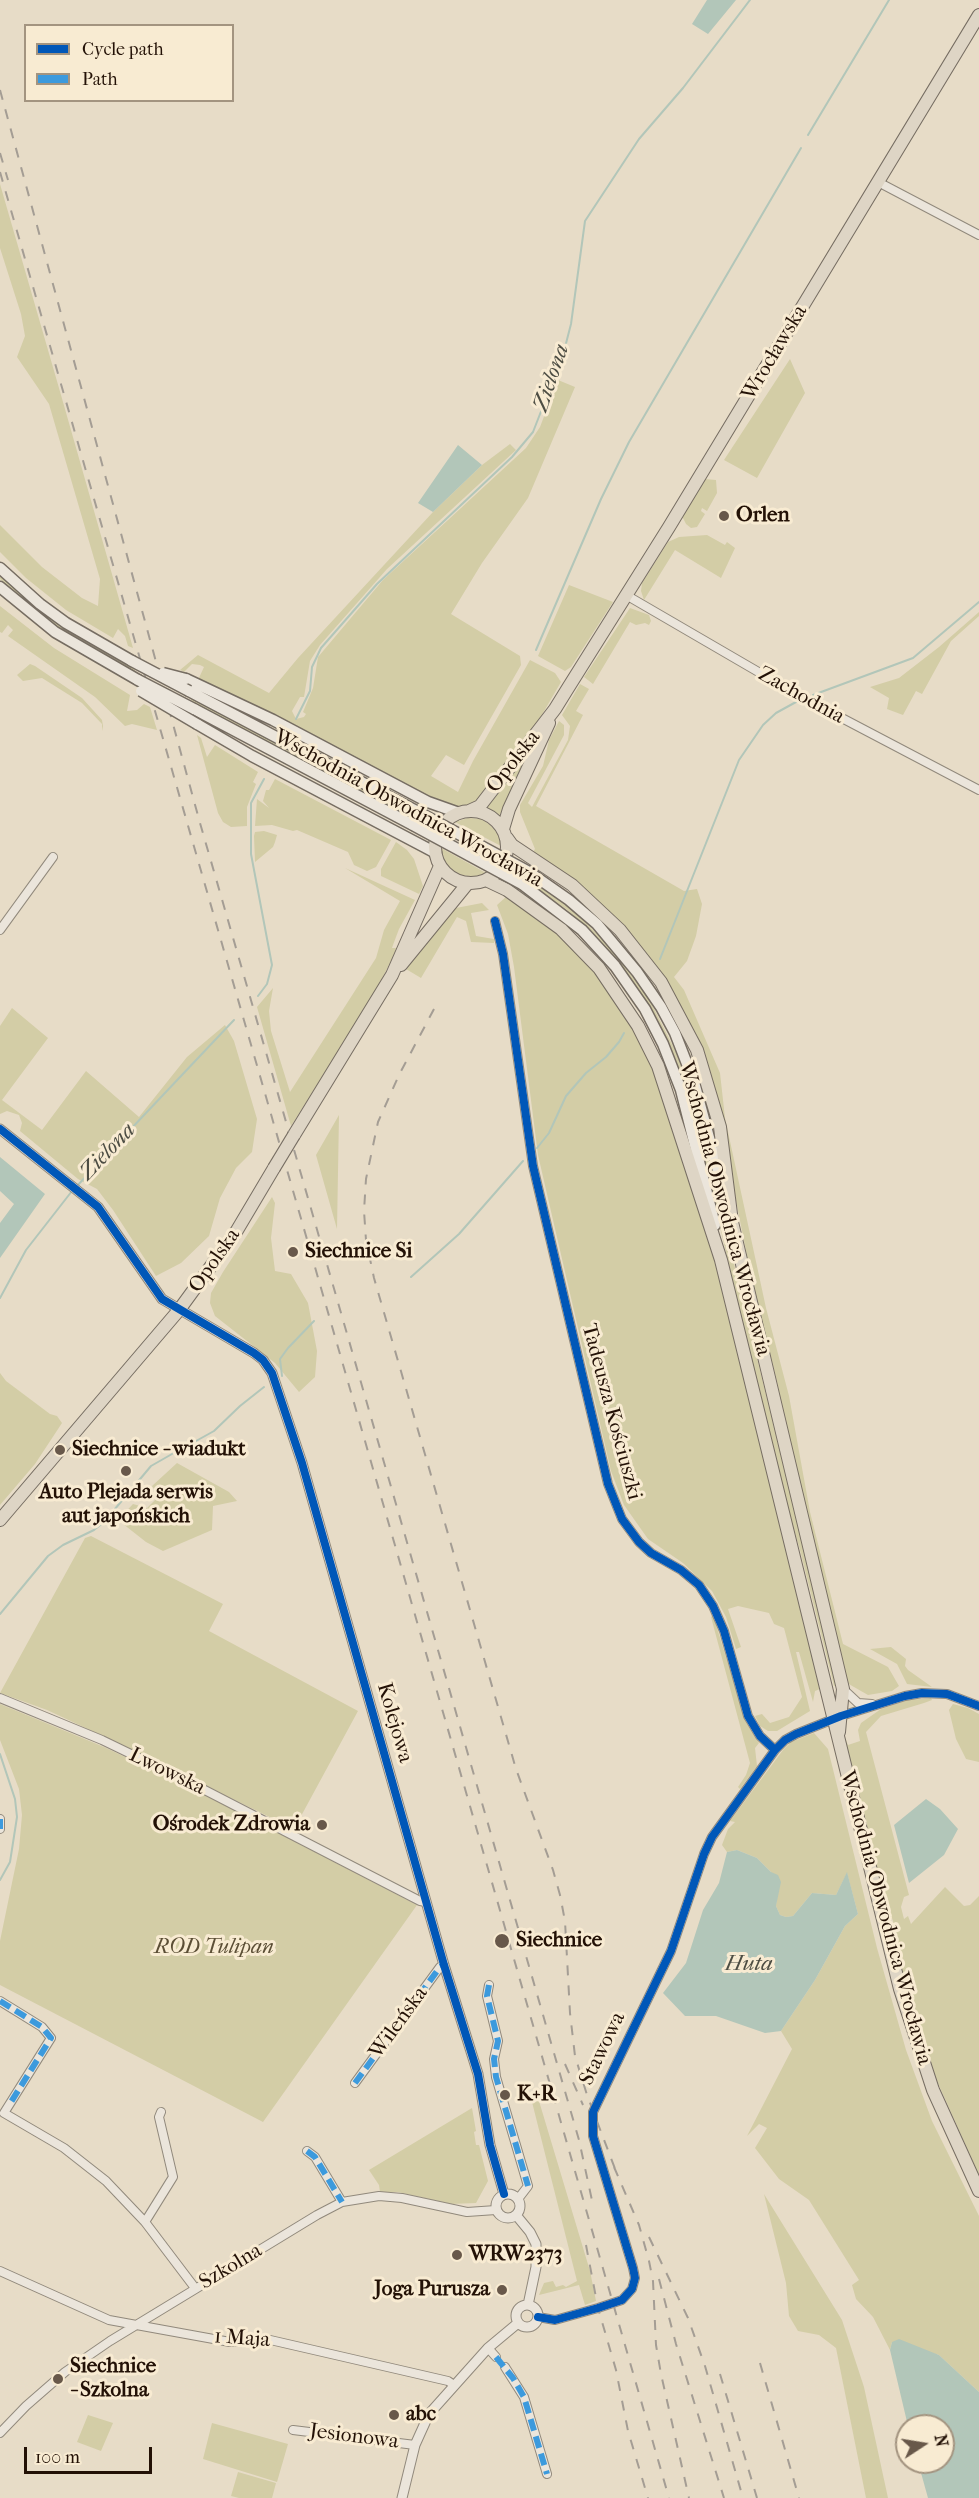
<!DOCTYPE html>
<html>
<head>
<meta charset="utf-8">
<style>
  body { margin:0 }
  #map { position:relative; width:979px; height:2498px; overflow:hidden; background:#e7dcc7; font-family:"IM FELL French Canon",serif }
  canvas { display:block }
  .legend { position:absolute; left:24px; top:24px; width:210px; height:78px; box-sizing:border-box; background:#f8ebd2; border:2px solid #a39480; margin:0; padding:8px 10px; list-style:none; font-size:18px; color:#231106 }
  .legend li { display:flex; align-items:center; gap:12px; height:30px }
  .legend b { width:30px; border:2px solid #a39480 }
  .north { position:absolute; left:895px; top:2414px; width:60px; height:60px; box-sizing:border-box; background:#f8ebd2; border:2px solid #a39480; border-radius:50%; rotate:78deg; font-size:16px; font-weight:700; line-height:24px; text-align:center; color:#231106 }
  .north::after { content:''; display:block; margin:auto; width:21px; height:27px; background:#68584a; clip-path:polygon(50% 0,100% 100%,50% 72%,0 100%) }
  .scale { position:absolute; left:24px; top:2447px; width:128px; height:27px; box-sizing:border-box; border:3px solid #231106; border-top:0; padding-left:8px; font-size:18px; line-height:21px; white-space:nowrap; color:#231106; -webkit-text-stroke:4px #f8ebd2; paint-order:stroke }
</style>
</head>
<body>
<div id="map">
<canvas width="979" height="2498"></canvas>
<ul class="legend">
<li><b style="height:8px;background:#0057b8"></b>Cycle path</li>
<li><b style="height:8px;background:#3c9add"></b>Path</li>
</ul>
<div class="north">N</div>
<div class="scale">100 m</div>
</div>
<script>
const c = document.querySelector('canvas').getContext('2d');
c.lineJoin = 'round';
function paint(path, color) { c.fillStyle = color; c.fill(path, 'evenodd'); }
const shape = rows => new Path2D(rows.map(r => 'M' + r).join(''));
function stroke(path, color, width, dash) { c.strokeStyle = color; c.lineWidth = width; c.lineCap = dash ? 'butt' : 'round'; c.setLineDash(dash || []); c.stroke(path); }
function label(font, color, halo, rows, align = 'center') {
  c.font = font + ' "IM FELL French Canon",serif'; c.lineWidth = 6; c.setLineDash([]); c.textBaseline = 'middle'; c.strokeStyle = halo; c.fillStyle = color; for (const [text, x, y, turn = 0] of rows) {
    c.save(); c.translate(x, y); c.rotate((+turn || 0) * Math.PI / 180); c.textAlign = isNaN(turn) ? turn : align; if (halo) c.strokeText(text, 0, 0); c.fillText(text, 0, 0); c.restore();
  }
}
paint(shape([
  [0,184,61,395,133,648,128,646,125,636,118,629,113,638,66,610,26,578,0,552,0,525,42,567,82,598,98,606,100,579,49,404,17,357,25,336,21,314,0,248],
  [790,359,805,393,757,478,724,460],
  [558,380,575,387,528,498,482,563,451,614,520,656,521,665,464,765,446,755,431,776,458,792,473,761,530,660,555,673,561,682,536,725,475,804,456,808,442,803,198,680,204,667,200,665,192,664,184,672,180,670,198,655,269,693,298,658,433,512,482,465,510,444,516,450,387,569,320,645,310,661,304,697,300,697,292,711,296,719,304,717,306,714,303,712,313,688,318,657,383,580,526,448,540,427],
  [705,479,716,480,717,493,707,511,702,508,701,511,705,514,697,527,691,528,686,524,682,516],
  [707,535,725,545,727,542,735,548,721,578,675,550,644,600,641,591,642,583,668,542,679,537],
  [0,574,47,616,134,668,136,674,52,623,18,596,0,579],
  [569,585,613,602,571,667,565,671,538,656],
  [0,606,54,648,130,695,127,711,137,710,144,704,150,707,157,730,132,724,125,726,95,697,8,636,13,630,8,625,2,633,0,632],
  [630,608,649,615,651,621,649,625,645,623,636,625,630,622,593,684,584,677],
  [979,612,979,616,951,641,922,694,916,691,903,715,887,709,889,698,870,687,899,678,939,647],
  [30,664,35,666,82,698,102,720,103,726,102,731,102,724,82,703,42,678,23,681,17,675],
  [580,684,589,689,576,711,583,715,536,806,684,891,697,889,702,904,696,936,687,961,674,977,684,990,720,1073,725,1118,766,1308,789,1396,810,1512,843,1644,888,1667,899,1686,892,1691,868,1695,847,1683,792,1459,778,1386,750,1271,715,1095,653,963,621,922,571,878,533,852,535,849,520,812,520,805,543,766,549,740,559,721,564,725,564,735,528,803,532,807,568,740,570,726,562,715],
  [191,698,418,817,416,820,192,702],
  [197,735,201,738,207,757,215,745,258,772,253,782,256,784,247,807,247,826,231,827,223,822,218,813],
  [533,745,507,803,499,816,486,807],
  [275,779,391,840,376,867,367,871,354,865,348,852,297,830,293,831,272,825,255,826,257,799,269,808,263,801,266,790,269,790],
  [468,818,481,819,489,824,499,835,501,846,455,822],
  [264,831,277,835,275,842,273,847,255,862,254,836,255,832],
  [396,842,407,850,414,859,423,886,419,894,381,876,381,869],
  [441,848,486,873,473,877,457,874,445,863],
  [345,868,415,900,399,929,393,945,392,948,396,948,394,955,373,996,291,1126,257,1007,273,988,269,1011,271,1031,290,1092,376,958,384,930,400,901],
  [527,876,571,908,609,946,649,999,677,1054,702,1133,837,1685,834,1686,800,1550,781,1487,710,1184,688,1096,676,1060,647,1003,619,964,592,932,566,909,524,880],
  [507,896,548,923,610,987,650,1058,712,1250,820,1689,815,1691,813,1702,799,1652,796,1652,810,1711,777,1731,768,1731,760,1726,755,1716,762,1714,770,1723,789,1717,802,1697,784,1628,774,1624,769,1613,738,1606,728,1609,741,1647,736,1649,726,1617,712,1591,683,1563,648,1539,624,1505,611,1471,538,1155,514,967,508,934,497,905],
  [482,903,489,910,471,913,476,936,494,939,494,943,471,942,466,921,457,917,421,978,406,969,454,906,456,908],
  [12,1008,48,1038,2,1100,42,1130,86,1071,139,1117,187,1057,225,1025,234,1041,257,1119,252,1152,236,1168,220,1198,209,1236,181,1263,156,1276,113,1210,97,1189,78,1179,20,1131,22,1123,19,1115,7,1111,0,1114,0,1026],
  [339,1115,337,1229,316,1155],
  [272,1197,275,1203,271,1238,275,1271,291,1274,308,1303,317,1351,315,1377,299,1392,275,1363,215,1316,210,1303,211,1293,223,1272],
  [0,1373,6,1381,50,1414,57,1416,62,1423,35,1464,0,1505],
  [177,1463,229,1492,237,1501,213,1506,212,1530,163,1551,146,1542,118,1520,133,1504,147,1508,159,1496,152,1486],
  [91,1536,223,1604,209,1631,358,1711,294,1829,133,1750,47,1710,0,1693,85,1538],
  [713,1615,743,1712,747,1724,759,1743,755,1748,757,1766,740,1789,738,1787,746,1775,750,1763,711,1617],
  [891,1647,906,1659,905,1666,908,1670,932,1687,907,1684,897,1664,870,1649],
  [931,1698,932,1700,924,1703,881,1716,866,1732,909,1895,904,1897,901,1907,904,1919,908,1916,911,1924,945,1887,964,1906,970,1905,979,1896,979,2175,937,2081,906,1987,892,1932,895,1928,892,1918,887,1923,843,1732,848,1745,860,1741,858,1730,861,1723,881,1709,908,1700],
  [0,1704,104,1747,197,1791,417,1905,263,2122,0,1985,0,1941,19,1849,22,1815,19,1789,0,1740],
  [953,1704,968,1708,979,1714,979,1762,966,1759,956,1739,949,1710],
  [814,1733,828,1749,877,1948,906,2050,932,2121,979,2216,979,2392,939,2355,892,2342,890,2350,873,2317,856,2299,852,2285,859,2280,809,2200,779,2179,755,2148,767,2128,759,2124,747,2136,792,2049,781,2031,815,1980,845,1926,858,1914,847,1873,836,1895,812,1893,793,1916,786,1917,780,1915,776,1906,777,1896,771,1872,757,1858,737,1850,727,1852,722,1845,728,1829,735,1822,730,1821,783,1750,791,1742],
  [539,2101,590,2271,596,2301,585,2305,579,2285,539,2295,544,2283,553,2281,556,2287,563,2285,566,2287,577,2281,532,2102],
  [472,2108,476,2131,474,2132,476,2145,479,2145,488,2181,476,2203,451,2204,398,2192,380,2192,379,2185,369,2170],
  [764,2194,842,2320,864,2387,888,2498,866,2498,836,2348,819,2335,798,2331,789,2316,786,2283],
  [88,2415,113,2423,101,2451,77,2442],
  [212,2423,288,2444,277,2482,203,2459],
  [238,2472,276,2483,272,2498,239,2498,231,2496]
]), '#d3cda6');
paint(shape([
  [707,0,736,0,708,34,692,24],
  [458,445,482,465,433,512,418,503],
  [0,1157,45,1194,0,1258,0,1223,14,1204,0,1191],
  [926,1799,940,1809,958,1829,944,1855,909,1883,894,1825],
  [737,1850,757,1858,771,1872,778,1875,781,1882,776,1906,780,1915,786,1917,793,1916,812,1893,836,1895,847,1872,858,1914,845,1926,815,1980,781,2031,765,2033,716,2016,685,2016,663,1993,686,1963,703,1910,719,1883,727,1852],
  [899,2339,939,2355,979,2392,979,2498,928,2498,918,2462,943,2462,943,2426,908,2426,890,2350,892,2342]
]), '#b2c6b9');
stroke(shape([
  [808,135,889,0],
  [536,650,601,499,629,442,801,148],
  [813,695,913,658,979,602],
  [296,719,310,691,312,667,321,648,377,584,512,457,533,432,563,355,571,324,585,221,639,139,683,88,750,0],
  [660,959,739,760,763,725,776,713,796,702],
  [258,996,267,984,272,965,251,854,251,803,264,779],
  [537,1148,549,1133,566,1096,586,1073,606,1057,619,1042,624,1033],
  [76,1187,234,1020],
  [411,1277,459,1234,523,1161],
  [0,1298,26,1250,72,1191],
  [282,1376,280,1359,288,1348,314,1321],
  [178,1451,214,1431,240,1406,264,1387],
  [0,1614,48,1556,63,1545,94,1530,104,1522,151,1466,172,1454],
  [0,1754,15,1799,17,1817,10,1862,0,1880]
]), '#b2c6b9', 2);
const minor = shape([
  [878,182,979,235],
  [626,595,798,695,979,790],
  [495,921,503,954,533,1166,608,1484,622,1519,639,1542,651,1553,681,1570,699,1585,713,1606,724,1631,748,1716,760,1736,775,1750],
  [0,930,53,857],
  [843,1689,858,1703,872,1704],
  [0,1698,102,1740,195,1785,420,1901,426,1902],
  [0,1819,0,1829],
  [489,1985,487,1996,498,2041,494,2059,496,2077,528,2186,518,2199],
  [0,2001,42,2027,51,2038,4,2113,64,2148,106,2181,145,2222,195,2288],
  [355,2083,440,1967,444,1965],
  [307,2151,315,2157,342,2202],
  [145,2222,173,2177,159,2117,161,2112],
  [0,2271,109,2320,230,2342,266,2339,448,2381,454,2385],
  [538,2317,555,2320,598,2308,622,2300,632,2289,635,2278,633,2268,593,2136,593,2112,671,1951,704,1854,712,1837,775,1750,785,1740,796,1734,841,1716,905,1696,922,1693,947,1694,979,1706],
  [488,2348,496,2357],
  [505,2367,524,2397,547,2474],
  [293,2430,415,2445],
  [0,2433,26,2406,65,2372,110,2341,317,2215,342,2202,379,2196,402,2198,467,2212,496,2210]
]);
const tertiary = shape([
  [0,1129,98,1207,162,1299,254,1353,263,1360,272,1373,302,1463,444,1965,478,2074,490,2145,504,2194],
  '496 2206a12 12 0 1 1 24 0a12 12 0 1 1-24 0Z',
  [516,2215,530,2232,536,2244,536,2267,528,2305],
  '516 2316a11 11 0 1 1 22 0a11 11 0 1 1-22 0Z',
  [402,2498,415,2445,429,2414,488,2348,518,2323]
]);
const secondary = shape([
  [0,568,40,604,66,623,132,661],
  [0,587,55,632,138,680],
  [186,679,273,720,428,802,459,813],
  [189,691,420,813],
  [194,709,413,825],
  [197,724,252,756,436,853],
  [529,872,569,900,597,924,637,972,661,1007,675,1033,694,1082,724,1193],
  [522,884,582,930,615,966,645,1009,663,1044,681,1090,715,1225]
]);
const primary = shape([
  '435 847a36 36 0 1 1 72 0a36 36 0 1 1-72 0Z',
  [469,811,480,806,555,709,568,688,669,527,979,15],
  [503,829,509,809,549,723],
  [507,838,512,845,572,885,620,930,661,982,697,1050,720,1127,732,1222,843,1689,839,1732],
  [486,880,507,890,561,929,599,968,638,1026,658,1066,721,1260,900,1989,933,2090,979,2191],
  [401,965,468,883],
  [294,1135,392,975,440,866],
  [0,1520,179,1310,236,1232,274,1168]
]);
stroke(minor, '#91897c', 10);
stroke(tertiary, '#91897c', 11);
stroke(secondary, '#766d62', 13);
stroke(primary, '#766d62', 14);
stroke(minor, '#ebe5db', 8);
stroke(tertiary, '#ebe5db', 9);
stroke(secondary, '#ebe5db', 10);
stroke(primary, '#ded5c5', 12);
stroke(shape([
  [0,90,200,823,579,2140,593,2205],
  [0,153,8,180],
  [0,172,669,2498],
  [434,1009,399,1075,378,1122,366,1179,364,1211,366,1240,374,1278,516,1769,553,1870,560,1895,565,1921,570,2013,575,2056,587,2095,617,2174],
  [565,2064,583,2105],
  [614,2167,639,2225,649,2261,653,2281,656,2345,661,2374,689,2498],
  [649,2237,688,2318,705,2366,743,2498],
  [586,2245,598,2308,616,2370,628,2431,648,2498],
  [659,2279,676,2344,724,2498],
  [760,2363,799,2498],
  [720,2374,757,2498]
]), '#a49d94', 2, [10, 10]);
const secondaryBridge = shape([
  [132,661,189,691],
  [163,673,186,679],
  [138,680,194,709],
  [141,691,197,724],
  [420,813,529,872],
  [413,825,522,884]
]);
const primaryBridge = shape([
  [274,1168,294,1135]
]);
stroke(secondaryBridge, '#766d62', 13, []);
stroke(primaryBridge, '#766d62', 14, []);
stroke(secondaryBridge, '#ebe5db', 10);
stroke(primaryBridge, '#ded5c5', 12);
stroke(shape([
  [0,1819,0,1829],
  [489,1985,487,1996,498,2041,494,2059,496,2077,528,2186],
  [0,2001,42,2027,51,2038,11,2102],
  [355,2083,440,1967,444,1965],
  [307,2151,315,2157,342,2202],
  [496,2357,513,2378,524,2397,547,2474]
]), '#3c9add', 6, [12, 6]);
stroke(shape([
  [495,921,503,954,533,1166,608,1484,622,1519,639,1542,651,1553,681,1570,699,1585,713,1606,724,1631,748,1716,760,1736,775,1750],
  [0,1129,98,1207,162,1299,254,1353,263,1360,272,1373,302,1463,444,1965,478,2074,490,2145,504,2194],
  [538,2317,555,2320,598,2308,622,2300,632,2289,635,2278,633,2268,593,2136,593,2112,671,1951,704,1854,712,1837,775,1750,785,1740,796,1734,841,1716,905,1696,922,1693,947,1694,979,1706]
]), '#0057b8', 8);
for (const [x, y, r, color] of [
  [724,516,6,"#68584a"],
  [293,1252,6,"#68584a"],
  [60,1450,6,"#68584a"],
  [126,1471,6,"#68584a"],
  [322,1825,6,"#68584a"],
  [502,1941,8,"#68584a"],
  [505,2095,6,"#68584a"],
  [457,2255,6,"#68584a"],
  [502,2290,6,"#68584a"],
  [58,2379,6,"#68584a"],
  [394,2415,6,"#68584a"]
]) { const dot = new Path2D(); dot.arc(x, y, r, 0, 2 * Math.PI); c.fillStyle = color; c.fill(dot); stroke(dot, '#f8ebd2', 2); }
label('21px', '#231106', '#f8ebd2', [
  ["Wrocławska",775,353,-59],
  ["Zachodnia",801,696,29],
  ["Opolska",514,762,-52],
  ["Wschodnia Obwodnica Wrocławia",408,809,29],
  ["Wschodnia Obwodnica Wrocławia",724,1209,75],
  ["Opolska",215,1261,-55],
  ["Tadeusza Kościuszki",611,1412,75],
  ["Kolejowa",394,1723,74],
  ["Lwowska",167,1772,26],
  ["Wschodnia Obwodnica Wrocławia",885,1918,75],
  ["Wileńska",399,2023,-54],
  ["Stawowa",603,2049,-64],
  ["Szkolna",231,2267,-31],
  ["1 Maja",242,2339,4],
  ["Jesionowa",354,2437,7]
]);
label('bold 21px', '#231106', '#f8ebd2', [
  ["Orlen",736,516],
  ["Siechnice Si",305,1252],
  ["Siechnice - wiadukt",72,1450],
  ["Auto Plejada serwis",126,1493,"center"],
  ["aut japońskich",126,1517,"center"],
  ["Ośrodek Zdrowia",310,1825,"right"],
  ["Siechnice",516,1941],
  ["K+R",517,2095],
  ["WRW2373",469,2255],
  ["Joga Purusza",490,2290,"right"],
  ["Siechnice",70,2367],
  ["- Szkolna",70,2391],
  ["abc",406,2415]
], 'left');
label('italic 21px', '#5b4e35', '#f8ebd2', [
  ["ROD Tulipan",214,1948]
]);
label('italic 22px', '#4d4d43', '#f8ebd2', [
  ["Zielona",552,378,-71],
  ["Zielona",108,1152,-46],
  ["Huta",749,1965]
]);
</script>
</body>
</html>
